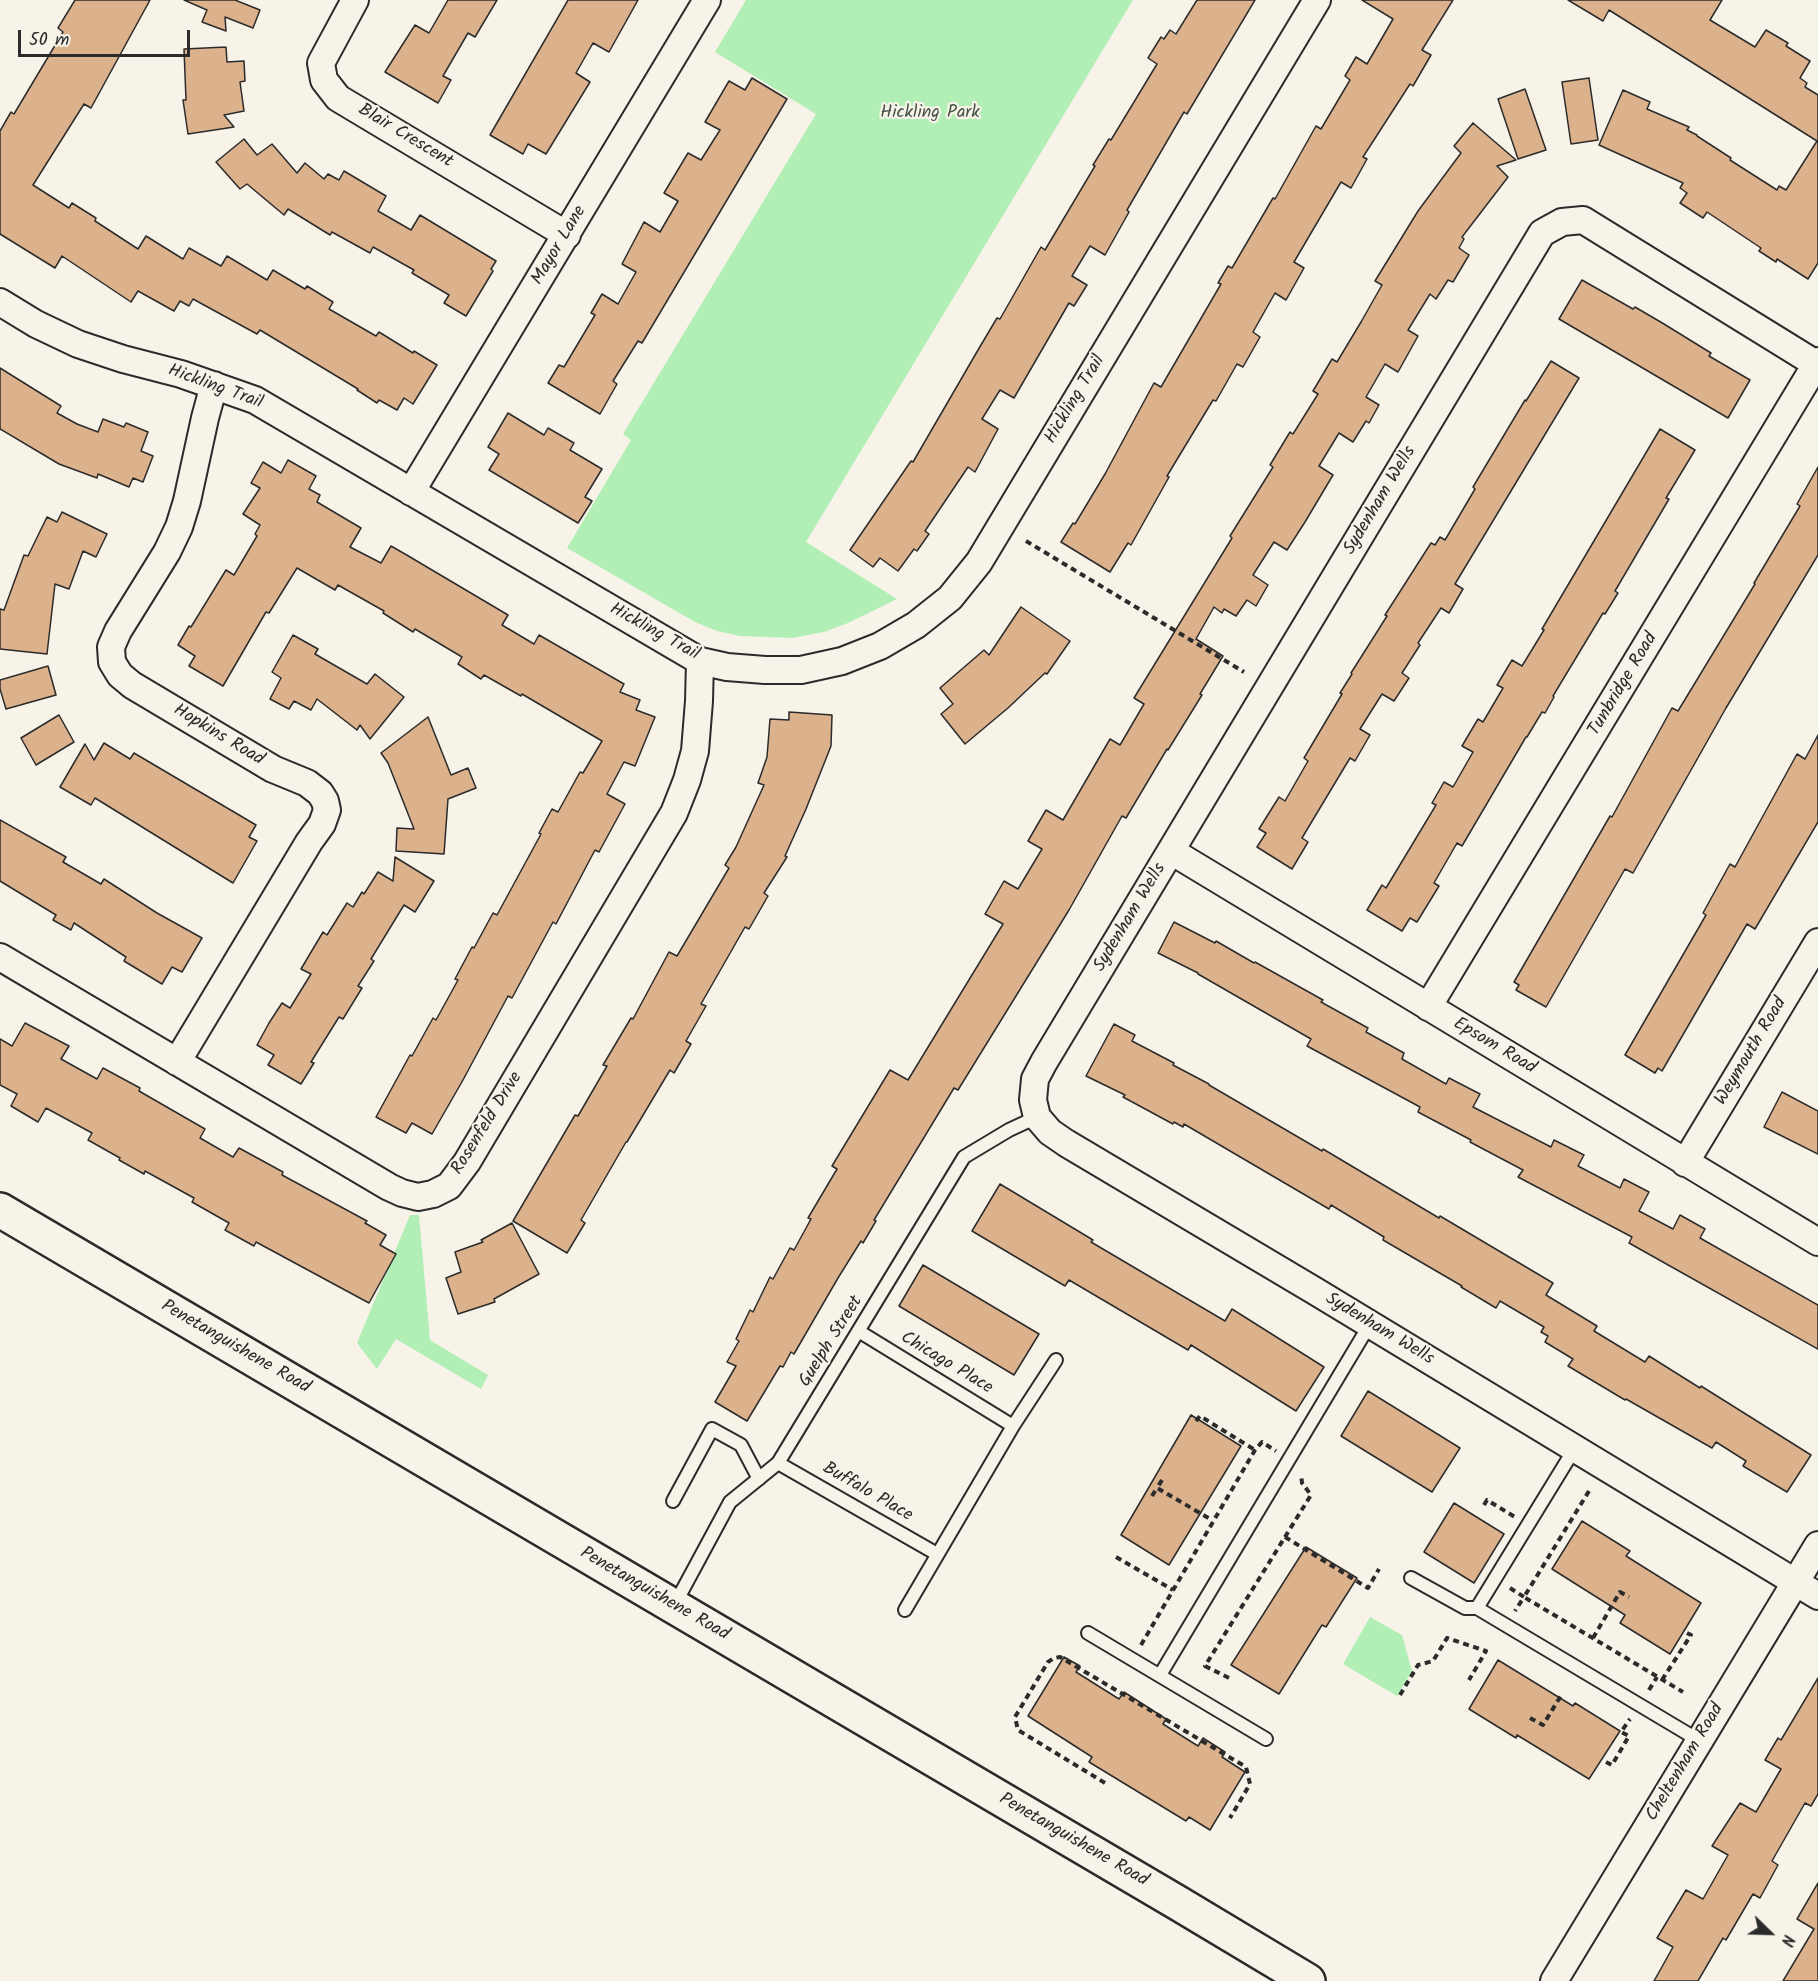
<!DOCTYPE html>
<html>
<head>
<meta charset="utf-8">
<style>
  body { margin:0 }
  #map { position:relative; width:1818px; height:1981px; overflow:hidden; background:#f7f3e8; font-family:Kalam,sans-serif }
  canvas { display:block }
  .north { position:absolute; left:1740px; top:1903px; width:60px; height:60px; -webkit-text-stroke:4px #f7f3e8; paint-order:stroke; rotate:113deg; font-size:16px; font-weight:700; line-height:24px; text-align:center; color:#2b2b2b }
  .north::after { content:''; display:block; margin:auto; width:21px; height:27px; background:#2b2b2b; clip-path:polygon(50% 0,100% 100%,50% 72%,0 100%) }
  .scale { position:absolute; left:18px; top:30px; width:172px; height:27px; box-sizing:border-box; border:3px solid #2b2b2b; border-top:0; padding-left:8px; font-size:18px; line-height:21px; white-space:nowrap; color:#2b2b2b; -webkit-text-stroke:4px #f7f3e8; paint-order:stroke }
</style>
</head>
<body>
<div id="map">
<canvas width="1818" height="1981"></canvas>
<div class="north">N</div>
<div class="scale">50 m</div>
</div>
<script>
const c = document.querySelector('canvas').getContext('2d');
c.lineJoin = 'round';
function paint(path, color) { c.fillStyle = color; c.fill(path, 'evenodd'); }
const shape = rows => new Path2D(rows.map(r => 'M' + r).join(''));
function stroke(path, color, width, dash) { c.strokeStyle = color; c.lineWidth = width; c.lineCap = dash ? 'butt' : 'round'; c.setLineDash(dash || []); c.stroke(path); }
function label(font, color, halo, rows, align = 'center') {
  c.font = font + ' Kalam,sans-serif'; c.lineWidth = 4.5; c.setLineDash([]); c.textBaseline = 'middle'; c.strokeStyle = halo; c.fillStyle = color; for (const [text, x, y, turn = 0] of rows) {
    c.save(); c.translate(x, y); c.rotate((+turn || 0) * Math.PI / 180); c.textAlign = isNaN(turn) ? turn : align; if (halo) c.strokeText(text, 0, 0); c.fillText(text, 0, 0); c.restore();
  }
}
paint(shape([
  [746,0,1133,0,806,542,897,599,848,623,824,632,792,638,740,636,717,631,695,622,567,548,631,440,623,434,816,114,715,52],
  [410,1215,419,1215,430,1340,488,1375,481,1389,396,1339,377,1369,357,1343],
  [1370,1617,1402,1635,1412,1671,1397,1696,1343,1664]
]), '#b2efb6');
const building = shape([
  [75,0,150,0,91,108,84,104,33,185,69,208,72,203,96,218,95,221,138,249,146,236,183,259,189,248,221,266,227,256,267,280,273,270,305,289,307,286,333,302,329,309,376,336,379,332,413,353,414,351,437,365,413,404,404,398,397,410,379,400,377,403,357,390,358,389,260,330,257,334,193,299,189,306,180,301,174,311,138,291,131,302,62,256,55,268,0,234,0,131,11,112,14,114,63,32,58,28,75,0],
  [184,0,235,0,260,10,253,28,225,17,226,31,202,22,207,10,184,0],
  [448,0,497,0,475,37,468,33,443,76,451,80,438,103,385,72,415,25,429,33,448,0],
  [568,0,638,0,609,52,593,43,576,73,590,82,546,154,528,144,523,154,490,135,568,0],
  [1197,0,1255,0,1187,114,1184,112,1127,210,1129,212,1105,255,1090,246,1072,276,1087,285,1074,306,1069,303,1014,398,1000,390,982,419,998,429,975,472,968,467,925,531,929,534,917,551,914,549,898,571,880,558,873,567,850,550,911,461,913,462,978,350,997,318,1000,319,1041,247,1045,250,1095,166,1093,165,1109,139,1111,140,1157,64,1148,58,1161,37,1164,39,1170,30,1176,34,1197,0],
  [1362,0,1453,0,1422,50,1431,55,1413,86,1410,84,1363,157,1367,159,1351,188,1341,182,1294,262,1304,268,1286,300,1275,293,1253,332,1260,337,1243,367,1237,364,1216,401,1213,400,1167,476,1169,477,1131,545,1128,543,1110,572,1061,542,1073,523,1075,524,1105,474,1154,383,1161,387,1221,284,1218,283,1228,266,1232,268,1273,198,1275,199,1316,126,1321,129,1350,80,1345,76,1356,57,1367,64,1393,19,1362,0],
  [1568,0,1722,0,1710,20,1755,47,1766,30,1788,43,1786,46,1810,61,1800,78,1807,83,1805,87,1818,95,1818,263,1808,279,1777,259,1776,262,1759,251,1761,248,1707,212,1703,218,1680,203,1687,193,1680,188,1683,183,1599,145,1623,90,1650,102,1647,109,1689,127,1687,130,1697,135,1697,136,1731,158,1730,160,1777,190,1779,186,1786,190,1817,141,1609,10,1603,21,1568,0],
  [226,47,227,62,244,61,245,81,240,82,244,111,224,115,234,127,188,134,183,100,186,100,184,49,226,47],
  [752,78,787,99,642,343,638,341,613,381,617,384,600,414,548,383,559,365,564,367,595,315,591,313,602,294,618,304,636,272,622,264,644,222,660,232,678,201,664,193,688,153,701,160,720,130,705,122,729,81,745,90,752,78],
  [1589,78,1598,140,1571,144,1562,82,1589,78],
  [1525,89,1546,150,1518,159,1498,99,1525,89],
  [1473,123,1516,160,1497,166,1508,177,1462,237,1464,239,1459,248,1469,255,1453,282,1448,280,1436,299,1430,294,1408,330,1418,336,1398,372,1385,364,1366,397,1379,405,1369,423,1366,421,1353,442,1339,433,1319,466,1333,475,1305,522,1287,550,1274,542,1253,575,1268,585,1256,606,1247,600,1236,616,1224,609,1222,613,1214,607,1196,639,1223,656,1200,694,1202,695,1168,750,1167,749,1126,818,1122,816,1069,910,958,1090,954,1088,874,1220,876,1221,863,1243,861,1241,838,1278,794,1354,791,1352,783,1367,780,1366,747,1421,715,1402,736,1366,727,1362,739,1341,736,1339,750,1310,753,1312,770,1277,773,1279,790,1248,794,1250,811,1219,808,1218,837,1169,832,1166,890,1070,908,1080,1003,924,985,914,1004,881,1018,889,1042,849,1028,841,1046,810,1063,820,1110,739,1120,745,1144,704,1134,698,1232,538,1230,536,1273,467,1270,465,1290,432,1293,434,1318,394,1313,391,1332,359,1337,362,1361,322,1382,285,1375,281,1418,211,1461,153,1454,146,1473,123],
  [244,139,257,155,272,144,297,173,305,163,324,179,328,174,339,180,344,171,386,196,378,211,411,230,420,215,496,261,491,269,493,271,466,316,444,303,449,295,412,273,414,270,373,247,370,253,332,232,330,235,288,209,284,215,247,184,240,189,216,162,244,139],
  [1582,280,1633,309,1635,307,1664,324,1711,353,1709,356,1750,380,1728,418,1559,319,1582,280],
  [1551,361,1579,378,1455,584,1463,589,1449,613,1441,608,1418,643,1420,645,1402,673,1409,678,1394,701,1382,694,1360,729,1370,735,1355,761,1350,758,1302,838,1308,842,1292,869,1257,847,1266,833,1259,829,1279,797,1285,801,1308,761,1304,758,1342,694,1340,693,1352,674,1351,673,1387,616,1385,615,1431,543,1435,545,1440,537,1445,540,1475,489,1473,487,1525,400,1526,401,1551,361],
  [0,368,61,406,57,413,77,424,98,432,103,419,124,427,126,423,148,432,141,451,153,456,143,482,133,478,129,487,98,474,97,478,59,464,0,429,0,368],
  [508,413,544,435,548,428,574,443,570,450,602,469,585,497,592,501,578,523,489,470,499,454,488,447,508,413],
  [1660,429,1695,450,1666,498,1669,499,1615,591,1618,593,1605,614,1603,613,1553,696,1554,697,1545,713,1542,712,1527,737,1526,737,1462,846,1457,843,1434,883,1439,886,1417,922,1410,918,1402,931,1367,910,1382,885,1386,888,1436,805,1432,803,1444,782,1453,787,1473,752,1462,746,1478,719,1483,722,1503,688,1497,685,1512,660,1522,666,1544,630,1542,629,1660,429],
  [288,460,316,476,309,489,320,495,317,502,361,528,350,547,381,563,391,546,405,554,508,615,502,625,534,644,539,635,624,684,620,692,640,700,636,710,655,717,635,766,624,762,607,794,625,804,599,852,595,850,556,924,553,922,512,998,508,996,463,1080,432,1134,412,1123,406,1133,376,1117,410,1055,412,1056,433,1018,436,1020,458,980,455,979,472,947,474,948,493,913,497,915,541,834,539,833,552,809,558,812,580,772,583,773,602,741,522,694,521,696,484,675,481,679,458,664,462,657,415,629,413,632,383,613,384,611,338,585,335,590,297,568,269,613,266,612,223,686,189,666,195,656,178,645,189,626,191,627,226,570,234,575,257,536,255,534,260,525,243,514,260,488,251,483,263,462,281,473,288,460],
  [1818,467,1818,555,1726,708,1633,873,1625,869,1546,1007,1516,990,1519,985,1514,982,1610,816,1612,817,1672,708,1678,711,1755,584,1754,583,1800,506,1797,504,1818,467],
  [62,512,107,534,96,557,83,551,69,589,55,584,47,654,0,649,0,609,4,610,24,555,28,556,47,517,57,522,62,512],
  [1021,607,1070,641,1047,674,1045,673,1008,708,965,744,941,714,953,704,940,688,984,650,989,655,1021,607],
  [293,635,318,649,315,654,367,684,375,674,404,697,370,739,360,725,357,730,317,699,311,710,294,701,289,709,270,699,281,678,272,672,293,635],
  [48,666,56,695,6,709,0,689,0,680,48,666],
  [789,712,832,715,831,746,806,809,785,856,787,857,764,893,768,896,749,929,745,927,701,1004,706,1006,686,1041,691,1044,674,1073,670,1070,627,1142,626,1142,581,1220,585,1223,567,1253,513,1221,575,1115,578,1116,607,1066,603,1065,631,1018,633,1019,669,952,677,956,729,868,725,865,736,847,764,785,758,783,767,757,770,719,789,720,789,712],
  [59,715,74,742,36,765,21,738,59,715],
  [428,717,451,775,468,768,476,788,448,799,444,854,396,851,397,828,414,829,388,763,381,753,428,717],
  [1818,735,1818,822,1755,929,1747,924,1662,1071,1658,1068,1655,1073,1625,1055,1706,915,1703,913,1730,864,1735,867,1797,754,1805,759,1818,735],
  [104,743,130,759,134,753,256,825,249,837,257,841,233,883,95,798,91,805,60,787,85,744,94,760,104,743],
  [0,820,66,857,63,862,101,884,104,879,157,913,202,938,182,972,172,967,162,984,124,961,126,957,74,923,71,930,53,920,56,915,0,881,0,820],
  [395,857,434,881,415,912,404,905,371,959,374,961,358,986,362,988,343,1019,339,1017,311,1062,314,1063,301,1084,268,1065,274,1055,257,1045,269,1023,282,1003,290,1008,311,974,301,969,323,932,327,935,347,903,353,907,362,892,364,894,378,872,393,881,395,857],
  [1174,922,1215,943,1216,941,1254,963,1255,962,1323,1000,1321,1002,1368,1028,1366,1032,1404,1053,1402,1059,1446,1084,1449,1078,1480,1094,1473,1107,1551,1147,1554,1140,1584,1155,1578,1166,1620,1188,1624,1179,1649,1192,1639,1211,1673,1229,1680,1215,1705,1229,1700,1238,1818,1305,1818,1349,1629,1243,1632,1237,1518,1177,1523,1170,1470,1142,1471,1140,1418,1112,1420,1107,1307,1046,1311,1039,1198,974,1198,973,1158,953,1174,922],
  [25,1023,69,1046,61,1059,97,1079,103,1068,140,1088,139,1091,205,1129,200,1138,233,1157,239,1148,283,1172,282,1175,367,1221,365,1223,386,1235,380,1245,396,1254,369,1303,256,1242,254,1246,225,1230,229,1223,192,1202,194,1198,145,1171,144,1174,119,1160,120,1158,88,1140,92,1133,46,1108,38,1122,11,1106,17,1094,0,1085,0,1039,12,1046,25,1023],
  [1114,1024,1135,1035,1132,1041,1174,1063,1173,1065,1209,1084,1209,1085,1322,1151,1323,1149,1439,1218,1440,1216,1553,1283,1546,1295,1597,1326,1594,1331,1645,1362,1649,1356,1700,1388,1701,1386,1811,1455,1787,1492,1743,1466,1746,1461,1716,1442,1712,1448,1626,1399,1625,1400,1568,1366,1573,1359,1545,1342,1548,1336,1541,1332,1544,1327,1500,1301,1496,1308,1461,1287,1462,1286,1383,1240,1384,1237,1331,1205,1329,1209,1184,1124,1183,1127,1174,1122,1173,1124,1123,1097,1125,1095,1086,1076,1114,1024],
  [1782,1092,1818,1111,1818,1154,1764,1127,1782,1092],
  [1000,1184,1093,1240,1091,1242,1225,1321,1232,1309,1324,1367,1296,1411,1191,1345,1188,1350,1069,1280,1065,1286,972,1231,1000,1184],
  [512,1223,539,1274,494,1299,495,1302,458,1314,446,1278,461,1272,455,1252,483,1242,481,1240,512,1223],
  [923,1265,1039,1334,1014,1375,899,1306,923,1265],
  [1368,1391,1460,1448,1432,1492,1341,1436,1368,1391],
  [1191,1415,1241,1446,1169,1565,1121,1535,1191,1415],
  [1454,1503,1504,1534,1474,1583,1424,1552,1454,1503],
  [1582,1521,1630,1551,1626,1556,1701,1603,1670,1654,1620,1623,1625,1615,1552,1569,1582,1521],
  [1306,1547,1357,1578,1326,1627,1322,1625,1279,1694,1231,1665,1306,1547],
  [1064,1657,1080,1666,1076,1672,1119,1699,1124,1692,1166,1719,1163,1724,1198,1746,1203,1738,1225,1752,1222,1757,1245,1772,1210,1830,1189,1817,1186,1821,1089,1762,1092,1757,1028,1716,1064,1657],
  [1498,1660,1573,1706,1575,1703,1620,1731,1589,1779,1517,1735,1516,1738,1469,1709,1498,1660],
  [1818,1678,1818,1794,1811,1806,1805,1803,1772,1861,1778,1865,1760,1898,1753,1894,1726,1940,1723,1938,1698,1981,1654,1981,1673,1947,1657,1938,1686,1890,1703,1899,1728,1855,1712,1846,1740,1803,1756,1812,1781,1769,1765,1760,1778,1738,1781,1740,1818,1678],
  [1818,1883,1818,1981,1783,1981,1814,1929,1797,1919,1818,1883]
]);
paint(building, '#dcb28d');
stroke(building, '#2b2b2b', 1.5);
const lane = shape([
  [860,1332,1013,1426],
  [778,1463,937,1554],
  [673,1501,712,1429,741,1445,759,1479],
  [1411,1578,1465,1608,1477,1608,1700,1741],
  [675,1604,730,1502,778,1463,964,1157,1009,1130,1037,1117],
  [1477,1608,1575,1448],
  [905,1610,1013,1426,1056,1360],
  [1088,1633,1266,1739],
  [1160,1675,1370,1324]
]);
const street = shape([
  [355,0,321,63,324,80,338,98,567,235],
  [0,302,36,324,78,344,123,359,181,374,255,400,700,661,727,667,765,670,801,670,842,661,880,646,916,625,950,598,979,562,1317,0],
  [1816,364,1583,220,1562,222,1542,233,1044,1062,1035,1079,1033,1100,1037,1117,1050,1132,1066,1143,1315,1291,1818,1596],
  [411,492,707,0],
  [1171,851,1818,1242],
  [0,957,389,1187,402,1193,418,1197,433,1194,449,1186,467,1162,674,813,687,780,695,751,699,701,700,661],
  [1428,1007,1818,361],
  [177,1062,309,842,322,824,327,810,325,801,320,793,307,783,273,769,132,685,120,675,112,662,111,647,118,631,167,552,179,527,187,501,205,418,214,385],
  [1685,1163,1818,942],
  [1554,1981,1818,1545]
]);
const secondary = shape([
  [0,1210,1178,1903,1308,1981]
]);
stroke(lane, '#2b2b2b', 16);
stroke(street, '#2b2b2b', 30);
stroke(secondary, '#2b2b2b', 38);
stroke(shape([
  [1026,541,1244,672],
  [1196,1421,1200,1416,1255,1450],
  [1162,1480,1157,1488,1212,1520],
  [1589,1491,1524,1597,1683,1692],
  [1152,1496,1157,1488],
  [1484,1505,1487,1500,1515,1517],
  [1285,1537,1368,1588,1379,1569],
  [1116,1557,1173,1590],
  [1510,1588,1524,1597,1515,1611],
  [1593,1638,1620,1592,1629,1597],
  [1141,1645,1255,1450,1262,1442,1276,1451],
  [1229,1678,1205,1666,1311,1495,1302,1483,1301,1474],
  [1662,1680,1691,1635,1687,1633],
  [1649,1690,1657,1677],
  [1400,1695,1418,1665,1433,1661,1447,1638,1486,1651,1469,1680],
  [1530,1718,1543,1725,1562,1694],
  [1606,1762,1612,1765,1629,1736,1621,1732,1630,1719],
  [1105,1783,1018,1730,1015,1717,1048,1662,1054,1658,1060,1657,1246,1767,1250,1784,1230,1818]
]), '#2b2b2b', 4, [6, 4.5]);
stroke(lane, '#f7f3e8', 12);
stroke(street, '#f7f3e8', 26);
stroke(secondary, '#f7f3e8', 33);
label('18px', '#465247', '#f7f3e8', [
  ["Hickling Park",930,114]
]);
label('18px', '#2b2b2b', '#f7f3e8', [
  ["Blair Crescent",405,137,31],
  ["Mayor Lane",560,246,-59],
  ["Hickling Trail",215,388,20],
  ["Hickling Trail",1076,400,-59],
  ["Sydenham Wells",1381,501,-59],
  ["Hickling Trail",654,633,29],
  ["Tunbridge Road",1624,685,-59],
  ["Hopkins Road",218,736,31],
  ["Sydenham Wells",1131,918,-59],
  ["Epsom Road",1494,1047,31],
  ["Weymouth Road",1752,1052,-59],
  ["Rosenfeld Drive",488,1124,-58],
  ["Sydenham Wells",1379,1330,31],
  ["Guelph Street",832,1342,-58],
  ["Penetanguishene Road",235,1348,30],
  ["Chicago Place",946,1364,31],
  ["Buffalo Place",867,1493,30],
  ["Penetanguishene Road",654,1595,30],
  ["Cheltenham Road",1686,1763,-59],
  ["Penetanguishene Road",1073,1841,30]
]);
</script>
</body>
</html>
